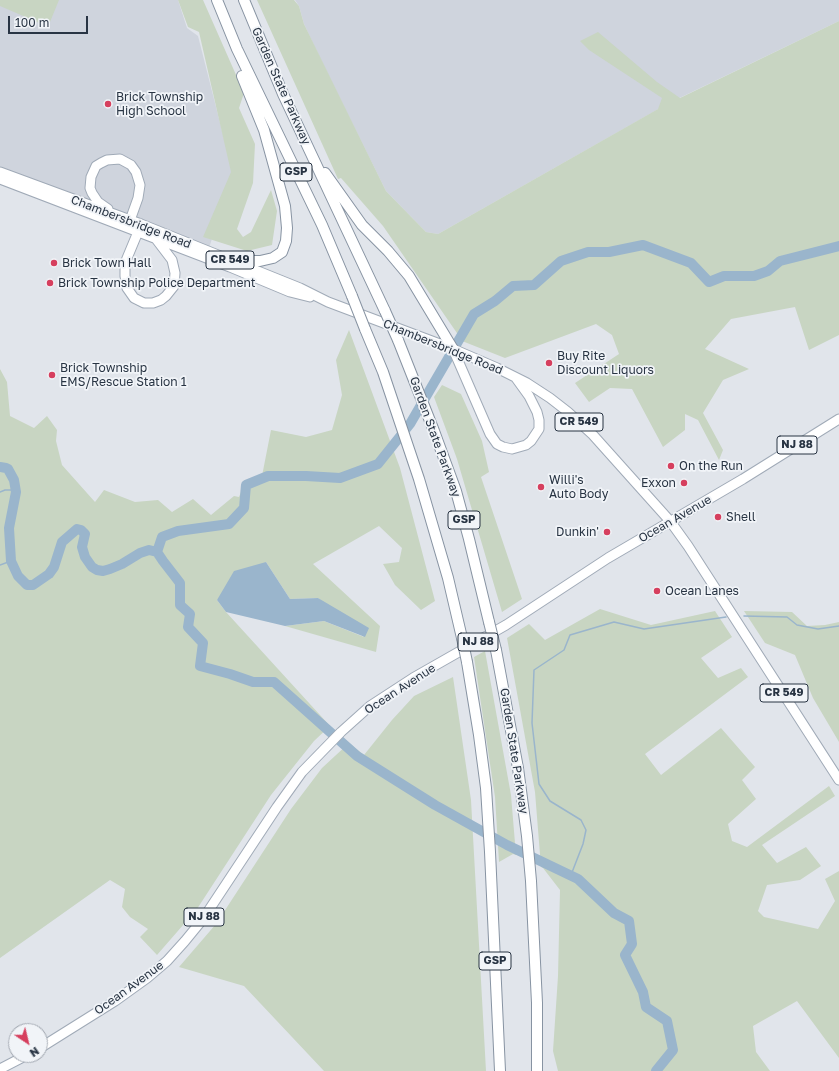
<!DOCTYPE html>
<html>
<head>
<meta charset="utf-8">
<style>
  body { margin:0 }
  #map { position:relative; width:839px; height:1071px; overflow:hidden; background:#e1e5eb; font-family:"Golos Text",sans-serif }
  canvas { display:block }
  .north { position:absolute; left:8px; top:1023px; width:40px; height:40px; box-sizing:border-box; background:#f1f4f8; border:1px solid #a1a7b0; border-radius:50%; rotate:145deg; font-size:11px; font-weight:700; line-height:16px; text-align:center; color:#283443 }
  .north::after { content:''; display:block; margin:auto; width:14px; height:18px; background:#d63f5e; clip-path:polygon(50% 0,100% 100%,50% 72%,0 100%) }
  .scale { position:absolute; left:8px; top:16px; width:80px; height:18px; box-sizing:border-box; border:2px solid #283443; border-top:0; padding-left:5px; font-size:12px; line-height:14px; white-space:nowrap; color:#283443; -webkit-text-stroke:3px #f1f4f8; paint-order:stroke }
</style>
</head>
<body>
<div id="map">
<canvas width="839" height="1071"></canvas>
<div class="north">N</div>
<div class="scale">100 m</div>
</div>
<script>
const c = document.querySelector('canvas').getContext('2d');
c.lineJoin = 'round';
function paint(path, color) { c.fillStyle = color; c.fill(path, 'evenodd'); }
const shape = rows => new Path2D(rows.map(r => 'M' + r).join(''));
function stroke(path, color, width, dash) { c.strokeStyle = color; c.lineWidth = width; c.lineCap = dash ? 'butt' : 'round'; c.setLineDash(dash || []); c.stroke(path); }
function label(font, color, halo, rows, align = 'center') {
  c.font = font + ' "Golos Text",sans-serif'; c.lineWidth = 3.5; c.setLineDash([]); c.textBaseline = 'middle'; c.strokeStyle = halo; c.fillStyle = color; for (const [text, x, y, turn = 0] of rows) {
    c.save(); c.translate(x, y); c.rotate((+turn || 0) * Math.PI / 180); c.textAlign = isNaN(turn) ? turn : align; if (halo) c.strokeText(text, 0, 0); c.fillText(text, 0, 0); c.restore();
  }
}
paint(shape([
  [0,0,178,0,187,28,198,36,233,174,208,251,0,172],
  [295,0,839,0,839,21,669,103,438,234,426,232,386,191,321,60,304,24,299,6]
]), '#cfd4dd');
paint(shape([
  [0,0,59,0,50,22,44,25,0,6],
  [178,0,203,0,244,93,239,108,255,144,253,183,237,229,243,237,251,232,271,190,277,211,272,245,247,251,203,237,231,172,199,32,188,27],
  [257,0,294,0,299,6,304,24,386,191,426,232,438,234,658,109,662,98,589,50,580,41,598,32,657,82,680,98,839,21,839,335,809,350,795,307,731,319,705,349,749,369,723,380,703,413,723,450,719,460,698,420,685,414,685,430,663,447,632,389,610,388,589,402,575,383,619,354,612,335,596,324,505,358,457,339,459,336,383,226,341,178,338,179],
  [349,330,400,468,435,601,421,610,395,585,383,564,399,562,402,548,379,526,313,564,380,626,376,652,285,626,324,621,364,637,318,598,290,599,266,562,217,600,226,612,330,726,314,741,271,795,197,909,157,955,140,937,148,929,130,917,122,907,125,889,110,880,0,958,0,369,7,382,10,416,34,428,47,416,57,430,56,441,62,465,95,502,104,490,135,502,158,500,172,512,193,499,211,515,234,496,239,497,241,492,262,476,271,430,306,437,332,430,342,395,336,360],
  [442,385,461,394,482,441,489,472,481,477,522,599,502,612,457,459,434,397],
  [600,609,651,625,715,611,732,637,701,658,718,678,741,668,748,677,645,754,661,775,721,728,755,767,742,780,756,799,728,824,732,841,747,847,829,786,835,796,762,845,777,863,806,847,821,866,800,880,767,885,758,911,764,917,818,929,835,901,825,879,839,871,839,1058,797,1001,753,1026,756,1052,770,1071,558,1071,553,1051,558,976,560,890,543,868,541,867,535,792,507,638,529,624,545,640],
  [744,611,792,612,807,626,825,625,839,622,839,742,813,698,795,655,765,643],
  [485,651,511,795,516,855,513,854,499,862,495,797,474,657],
  [453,677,471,800,486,1071,324,1071,244,986,179,967,216,924,291,809,322,768,349,743,364,755,392,720,414,696]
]), '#c8d5c2');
paint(shape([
  [266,562,290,599,318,598,369,628,365,637,324,621,285,626,226,612,217,600,234,571]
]), '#9ab5cc');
stroke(shape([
  [0,492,5,490,16,490],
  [0,565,11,561],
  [744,616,787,617,797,625,818,629,839,626],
  [571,875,583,844,586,830,581,820,550,801,539,784,532,723,534,670,564,650,570,635,614,622,644,629,726,617]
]), '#9ab5cc', 1.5);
stroke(shape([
  [0,467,6,468,8,469,14,480,16,492,9,528,11,561,18,576,27,585,33,585,49,574,54,567,62,542,77,529,81,530,85,534,82,547,85,557,92,567,97,570,103,571,110,569,122,564,140,553,149,550,157,552],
  [157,552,162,537,178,531,229,524,244,508,246,485,268,476,306,476,340,478,378,464,410,424,474,314,495,301,513,286,534,285,561,261,588,252,609,252,643,245,691,263,709,282,724,276,754,276,768,271,780,261,839,246],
  [157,552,163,561,180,583,180,605,190,614,188,627,203,643,200,666,230,674,253,682,274,682,357,756,435,805,507,845,578,879,614,913,629,921,632,944,625,955,643,992,646,1007,667,1021,673,1050,656,1071]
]), '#9ab5cc', 10);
const primary = shape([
  [0,172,141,224,300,288,328,302,453,349,497,368,527,383,550,398,568,412,593,435,670,521,688,546,839,780],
  [0,179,230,267,290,292,310,297],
  [108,209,98,202,92,193,90,188,91,177,96,166,101,163,107,160,120,159,131,165,136,172,140,185,138,198,128,226],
  [140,227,125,263,125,276,127,288,134,298,144,303,153,303,161,300,166,296,174,286,175,273,172,260,156,239],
  [453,349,490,434,497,444,503,447,512,449,526,445,531,441,539,429,539,420,537,412,529,396,516,378],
  [40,1048,115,1001,147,978,167,961,185,941,203,919,277,807,302,772,341,732,370,706,413,678,506,625,608,558,743,479,839,419],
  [0,1069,27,1055]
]);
const highway = shape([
  [217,0,237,49,322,225,352,296],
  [244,0,283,94,385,311],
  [325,173,362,225,388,251,409,276,453,349],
  [232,261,260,261,273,258,282,252,286,241,287,228,285,206,264,130,242,76],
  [365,329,383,372,419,479,448,578,462,638],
  [398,340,434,431,456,491,469,539,489,622],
  [496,650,518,768,527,836,531,881,537,1003,537,1071],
  [467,662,479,735,486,788,490,852,500,1071]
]);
stroke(primary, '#a0aab7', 11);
stroke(highway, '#8793a2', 12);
stroke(primary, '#fff', 9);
stroke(highway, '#fff', 10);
const highwayBridge = shape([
  [352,296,365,329],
  [385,311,398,340],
  [489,622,496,650],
  [462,638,467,662]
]);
stroke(highwayBridge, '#8793a2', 12, []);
stroke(highwayBridge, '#fff', 10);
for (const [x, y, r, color] of [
  [108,104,4,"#d63f5e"],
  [54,263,4,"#d63f5e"],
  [50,283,4,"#d63f5e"],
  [549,363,4,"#d63f5e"],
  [52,375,4,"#d63f5e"],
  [671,466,4,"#d63f5e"],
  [684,483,4,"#d63f5e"],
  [541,487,4,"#d63f5e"],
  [718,517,4,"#d63f5e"],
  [607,532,4,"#d63f5e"],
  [657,591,4,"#d63f5e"]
]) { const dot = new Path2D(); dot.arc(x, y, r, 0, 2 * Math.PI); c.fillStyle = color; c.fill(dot); stroke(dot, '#f1f4f8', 1.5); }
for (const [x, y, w] of [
  [296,172,32],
  [230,260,48],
  [579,422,48],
  [797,445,40],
  [464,520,32],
  [478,642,40],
  [784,693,48],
  [204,917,40],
  [495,961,32]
]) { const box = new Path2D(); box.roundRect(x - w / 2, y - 9, w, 18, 3); c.fillStyle = '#f1f4f8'; c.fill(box); stroke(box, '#283443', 1); }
label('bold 11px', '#283443', null, [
  ["GSP",296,172],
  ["CR 549",230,260],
  ["CR 549",579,422],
  ["NJ 88",797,445],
  ["GSP",464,520],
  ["NJ 88",478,642],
  ["CR 549",784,693],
  ["NJ 88",204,917],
  ["GSP",495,961]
]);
label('12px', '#283443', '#f1f4f8', [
  ["Garden State Parkway",281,86,66],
  ["Chambersbridge Road",131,222,21],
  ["Chambersbridge Road",443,347,22],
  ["Garden State Parkway",435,437,70],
  ["Ocean Avenue",675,519,-30],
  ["Ocean Avenue",400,689,-33],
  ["Garden State Parkway",514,751,81],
  ["Ocean Avenue",129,988,-36]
]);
label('12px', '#283443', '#f1f4f8', [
  ["Brick Township",116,97],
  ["High School",116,111],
  ["Brick Town Hall",62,263],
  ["Brick Township Police Department",58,283],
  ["Buy Rite",557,356],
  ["Discount Liquors",557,370],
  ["Brick Township",60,368],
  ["EMS/Rescue Station 1",60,382],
  ["On the Run",679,466],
  ["Willi's",549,480],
  ["Auto Body",549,494],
  ["Exxon",676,483,"right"],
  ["Shell",726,517],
  ["Dunkin'",599,532,"right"],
  ["Ocean Lanes",665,591]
], 'left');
</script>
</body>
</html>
